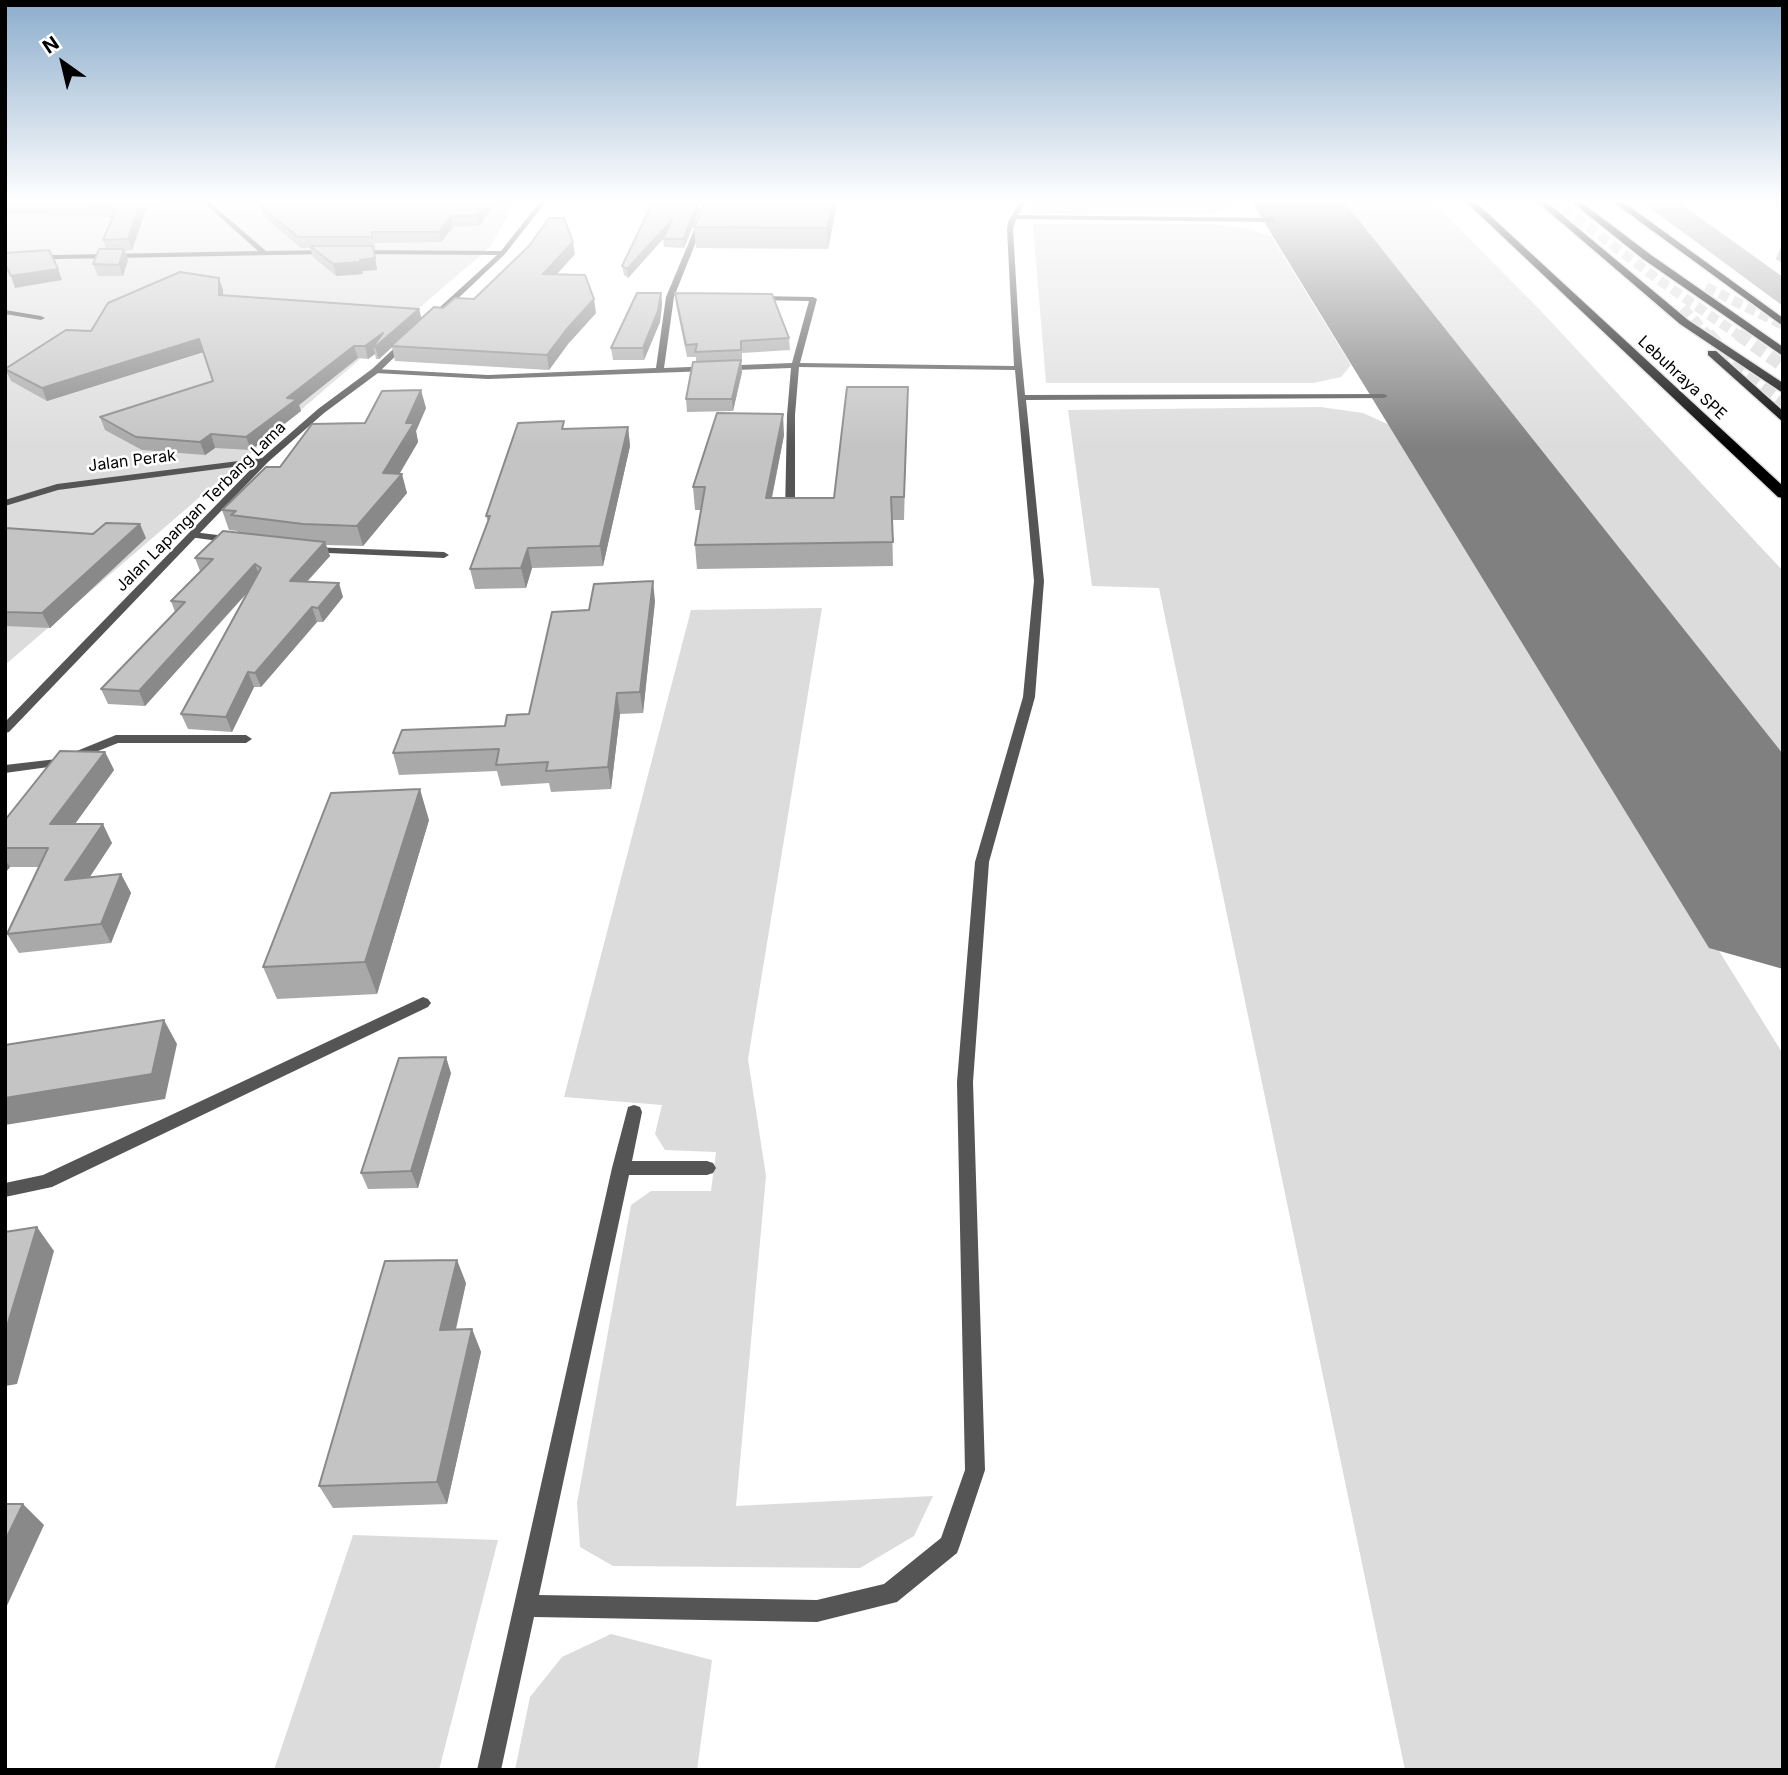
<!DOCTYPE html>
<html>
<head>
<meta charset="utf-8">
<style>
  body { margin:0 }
  #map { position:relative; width:1788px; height:1775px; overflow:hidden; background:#fff; font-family:Inter,sans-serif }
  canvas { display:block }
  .frame { position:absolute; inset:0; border:7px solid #000; pointer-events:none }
  .north { position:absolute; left:28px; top:28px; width:70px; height:70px; -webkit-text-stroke:5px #fff; paint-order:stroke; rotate:326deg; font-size:19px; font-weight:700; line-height:28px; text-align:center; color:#000 }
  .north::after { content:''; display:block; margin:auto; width:24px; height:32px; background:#000; clip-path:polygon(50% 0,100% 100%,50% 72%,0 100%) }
</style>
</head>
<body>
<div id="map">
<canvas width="1788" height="1775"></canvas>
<div class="frame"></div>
<div class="north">N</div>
</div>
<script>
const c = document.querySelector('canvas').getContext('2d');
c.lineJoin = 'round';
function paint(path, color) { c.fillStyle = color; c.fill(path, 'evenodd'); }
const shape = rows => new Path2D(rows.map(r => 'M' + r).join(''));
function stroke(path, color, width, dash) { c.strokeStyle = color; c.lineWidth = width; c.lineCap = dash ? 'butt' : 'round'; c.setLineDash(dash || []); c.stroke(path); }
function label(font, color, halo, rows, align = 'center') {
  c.font = font + ' Inter,sans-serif'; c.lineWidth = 5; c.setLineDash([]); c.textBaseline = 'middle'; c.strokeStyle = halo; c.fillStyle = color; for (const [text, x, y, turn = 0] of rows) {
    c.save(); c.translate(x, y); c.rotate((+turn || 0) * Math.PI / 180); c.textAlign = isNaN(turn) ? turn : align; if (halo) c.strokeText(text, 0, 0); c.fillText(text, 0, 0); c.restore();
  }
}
paint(shape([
  [5,199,518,199,490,247,5,665],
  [1036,199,1248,199,1251,204,1209,214,1029,214],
  [1341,199,1430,199,1541,311,1783,571,1783,761],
  [1033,224,1215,224,1249,229,1271,236,1351,365,1341,377,1313,383,1046,383],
  [1320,407,1363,413,1394,427,1783,1054,1783,1770,1405,1770,1159,588,1092,586,1068,410],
  [822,608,748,1059,766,1176,736,1506,933,1496,914,1536,860,1568,613,1566,580,1547,577,1503,631,1205,651,1191,711,1191,716,1152,665,1150,655,1134,662,1105,564,1097,691,610],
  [353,1535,498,1540,439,1770,274,1770],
  [611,1634,712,1660,697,1770,515,1770,530,1697,562,1657]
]), '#dcdcdc');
paint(shape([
  [1638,199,1674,199,1783,277,1783,306]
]), '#a3a3a3');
paint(shape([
  [1250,199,1342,199,1783,754,1783,969,1709,948,1250,199]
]), '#808080');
stroke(shape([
  [1552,199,1656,278,1740,336],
  [1706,287,1783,325],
  [1683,308,1709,336]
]), '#d9d9d9', 10, [10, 5]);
stroke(shape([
  [1708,334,1740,369,1783,403],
  [1738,334,1783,366]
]), '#d9d9d9', 13, [13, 6]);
const motorway = shape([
  [1463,199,1472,199,1783,486,1783,498,1778,497,1463,199],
  [1534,199,1543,199,1688,320,1783,383,1783,393,1680,324,1534,199],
  [1568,199,1577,199,1651,255,1783,347,1783,356,1643,259,1568,199],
  [1609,199,1619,199,1783,318,1783,326,1609,199],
  [1708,351,1716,351,1783,411,1783,422,1708,355,1708,351]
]);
stroke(motorway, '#dbdbdb', 3);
paint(shape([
  [622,199,656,199,653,201,622,199],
  [707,199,713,199,674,297,664,368,792,363,809,301,755,300,758,296,813,297,817,299,800,363,1014,366,1007,229,1008,222,1021,199,1027,199,1018,215,1272,218,1275,220,1272,222,1016,219,1013,229,1019,331,1025,395,1384,394,1388,396,1384,398,1026,400,1044,581,1035,697,989,862,973,1082,985,1470,960,1545,957,1553,897,1602,817,1622,534,1617,501,1770,477,1770,612,1168,628,1107,634,1105,640,1107,642,1112,632,1161,707,1161,713,1163,716,1168,713,1173,707,1175,629,1175,539,1595,817,1600,884,1584,941,1538,965,1470,957,1082,975,862,1023,697,1034,581,1015,370,799,367,795,415,795,514,790,517,785,514,787,415,791,368,488,379,375,373,371,371,375,369,488,375,656,368,666,297,707,199],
  [1707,199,1740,199,1705,202,1707,199],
  [193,532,234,537,239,540,234,543,189,537,188,535,193,532],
  [309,547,444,552,449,555,444,558,305,552,304,550,309,547],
  [116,735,246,735,252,739,246,743,118,743,63,765,5,773,5,765,57,759,116,735],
  [423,997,428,999,431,1003,428,1007,52,1187,5,1197,5,1183,43,1175,423,997]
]), '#555');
paint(shape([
  [200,199,206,199,266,251,329,250,332,252,329,254,5,260,5,256,258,251,200,199],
  [542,199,548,199,505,254,434,321,427,319,497,255,357,254,354,252,357,250,501,251,542,199],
  [5,310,41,316,45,318,41,320,5,314,5,310],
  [403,340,410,342,378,373,324,413,268,462,9,732,5,733,5,722,256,464,58,490,5,506,5,500,57,484,262,458,318,409,372,369,403,340]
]), '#555');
paint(motorway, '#000');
paint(shape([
  [5,199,177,199,178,203,147,207,132,250,125,251,128,260,123,276,98,276,93,264,106,249,103,240,112,217,5,214],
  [296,199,499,199,479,226,453,227,441,242,374,243,375,248,374,248,377,270,362,271,363,274,336,276,313,257,310,248,301,248,264,217,261,207,296,201],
  [706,199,838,199,828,249,696,248,694,227],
  [1761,199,1783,199,1783,209],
  [698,203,699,211,684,248,664,247,663,239,628,278,624,275,622,266],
  [1783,242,1783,264,1776,259],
  [575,254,557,274,596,313,568,344,549,370,395,361,392,347,379,359,376,359,375,354,368,359,358,358,299,405,301,411,251,450,215,448,205,455,142,450,105,430,100,417,213,381,203,352,47,401,11,381,5,369,91,331,223,290,223,295,419,309,421,319,443,308,474,299],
  [661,293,662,304,660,322,644,360,613,360,611,348],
  [675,293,789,338,790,350,742,353,742,362,741,362,742,372,733,411,687,412,686,399,696,362,696,357,687,357,676,304],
  [426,408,416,431,418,442,399,474,407,493,363,546,326,545,330,556,307,582,343,597,323,622,317,622,261,687,254,687,232,732,188,729,181,714,249,591,145,706,108,704,101,689,175,612,171,601,200,571,195,558,238,533,237,531,229,530,222,510,280,467,365,423],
  [907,408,904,520,892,520,893,566,697,569,695,545,701,510,695,510,693,487,784,435,772,498,834,498],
  [628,427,630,446,603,566,532,568,526,588,475,589,470,569,488,522,486,516,565,429],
  [5,528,146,538,50,628,5,626],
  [655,601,643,713,620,714,611,789,551,792,549,783,501,786,497,771,399,775,393,753,505,726,529,714,589,610],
  [105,752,114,770,75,824,112,843,90,877,121,874,131,893,111,943,19,953,7,934,39,867,10,867,5,873,5,820],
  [429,820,377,994,277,999,263,967],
  [451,1073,418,1188,368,1189,361,1173],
  [466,1283,456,1330,472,1329,481,1352,447,1504,333,1508,319,1486]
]), '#a9a9a9');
paint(shape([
  [142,199,177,199,178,203,147,207,132,250,128,239],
  [490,199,499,199,479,226,477,216],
  [834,199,838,199,828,249,827,228],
  [698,203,699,211,684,248,683,239],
  [451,216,453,227,441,242,439,232],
  [672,220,673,228,628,278,627,269],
  [573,242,575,254,545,287,543,274],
  [373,246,377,270,362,271,360,260],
  [124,249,128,260,123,276,119,265],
  [360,262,363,274,336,276,333,264],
  [58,269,62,280,15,288,11,276],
  [219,278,223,290,223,307,219,295],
  [661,293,662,304,660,322,644,360,643,348],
  [594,299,596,313,568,344,549,370,547,355,566,330],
  [419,309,422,320,379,359,375,347,373,347,375,354,368,359,365,346],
  [199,339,204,352,47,401,42,388],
  [354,346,358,358,299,405,301,411,251,450,246,437,287,398],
  [741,360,742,372,733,411,732,399],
  [421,390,426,408,416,431,418,442,393,485,402,474,407,493,363,546,357,526],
  [783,414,784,435,767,521,766,498],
  [628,427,630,446,603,566,600,546],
  [211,434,215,448,205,455,200,442],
  [140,524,146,538,50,628,42,613],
  [325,542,330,556,294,595,290,581],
  [528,548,532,568,526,588,521,568],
  [255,564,260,578,145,706,139,691],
  [653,581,655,601,643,713,640,692],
  [339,583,343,597,323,622,318,608],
  [312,607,317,622,261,687,255,673],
  [248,672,254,687,232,732,226,717],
  [617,693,620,714,611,789,608,767],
  [105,752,114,770,61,843,50,824],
  [420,789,429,820,377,994,365,962],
  [103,824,112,843,75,899,65,880],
  [5,859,10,867,5,873],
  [121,874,131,893,111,943,101,924],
  [164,1020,177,1044,165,1099,5,1125,5,1098],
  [446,1057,451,1073,418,1188,411,1171],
  [37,1227,54,1251,17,1384,5,1386,5,1333],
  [457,1260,466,1283,450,1353,440,1330],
  [472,1329,481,1352,447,1504,437,1482],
  [23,1504,44,1525,5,1610,5,1541]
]), '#898989');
const building = shape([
  [5,199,142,199,128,239,103,240,117,207,5,204,5,199],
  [296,199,490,199,477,216,451,216,439,232,372,232,372,237,298,237,261,207,296,201,296,199],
  [706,199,834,199,827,228,694,227,706,199],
  [698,203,683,239,663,239,672,220,627,269,622,266,652,204,698,203],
  [549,218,564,218,573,242,543,274,585,275,594,299,566,330,547,355,391,346,434,307,443,308,455,298,474,299,529,246,549,218],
  [310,246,373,246,375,258,360,260,360,262,333,264,310,246],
  [99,249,124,249,119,265,93,264,99,249],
  [49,250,58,269,11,276,5,264,5,253,49,250],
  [180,272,219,278,219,295,419,309,375,347,373,347,383,333,365,346,354,346,287,398,297,399,246,437,211,434,200,442,136,437,100,417,213,381,199,339,42,388,5,369,66,330,91,331,108,303,180,272],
  [637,293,661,293,658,311,643,348,611,348,637,293],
  [675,293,772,294,789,338,741,341,741,350,695,352,697,344,686,345,675,293],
  [741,360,732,399,686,399,693,362,741,360],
  [847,387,908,387,904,497,891,497,893,542,695,545,705,487,693,487,717,413,783,414,766,498,834,498,847,387],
  [421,390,406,423,414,423,383,473,402,474,357,526,303,524,231,515,236,511,222,510,266,467,280,467,312,424,365,423,382,391,421,390],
  [564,421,562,429,628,427,600,546,528,548,521,568,470,569,490,516,486,516,518,423,564,421],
  [106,523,140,524,42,613,5,612,5,528,93,534,106,523],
  [223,531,325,542,290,581,339,583,318,608,312,607,255,673,248,672,226,717,181,714,261,568,255,564,139,691,101,689,185,602,171,601,213,559,195,558,223,531],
  [653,581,640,692,617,693,608,767,546,771,548,762,496,765,499,749,393,753,402,730,505,726,507,715,529,714,552,612,589,610,594,584,653,581],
  [60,751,105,752,50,824,103,824,65,880,121,874,101,924,7,934,48,848,5,848,5,820,60,751],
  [420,789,365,962,263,967,331,793,420,789],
  [164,1020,152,1074,5,1098,5,1045,164,1020],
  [446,1057,411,1171,361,1173,399,1058,446,1057],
  [37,1227,5,1333,5,1232,37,1227],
  [457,1260,440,1330,472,1329,437,1482,319,1486,385,1261,457,1260],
  [5,1504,23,1504,5,1541,5,1504]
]);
paint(building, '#c4c4c4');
stroke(building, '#898989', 2);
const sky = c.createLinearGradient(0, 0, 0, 447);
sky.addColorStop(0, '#8cadcc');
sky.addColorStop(0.45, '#fff');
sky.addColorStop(1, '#ffffff00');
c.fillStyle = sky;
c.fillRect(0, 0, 1788, 447);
label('16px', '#000', '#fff', [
  ["Lebuhraya SPE",1682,378,43],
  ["Jalan Perak",132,461,-7],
  ["Jalan Lapangan Terbang Lama",201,507,-45]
]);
</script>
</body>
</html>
